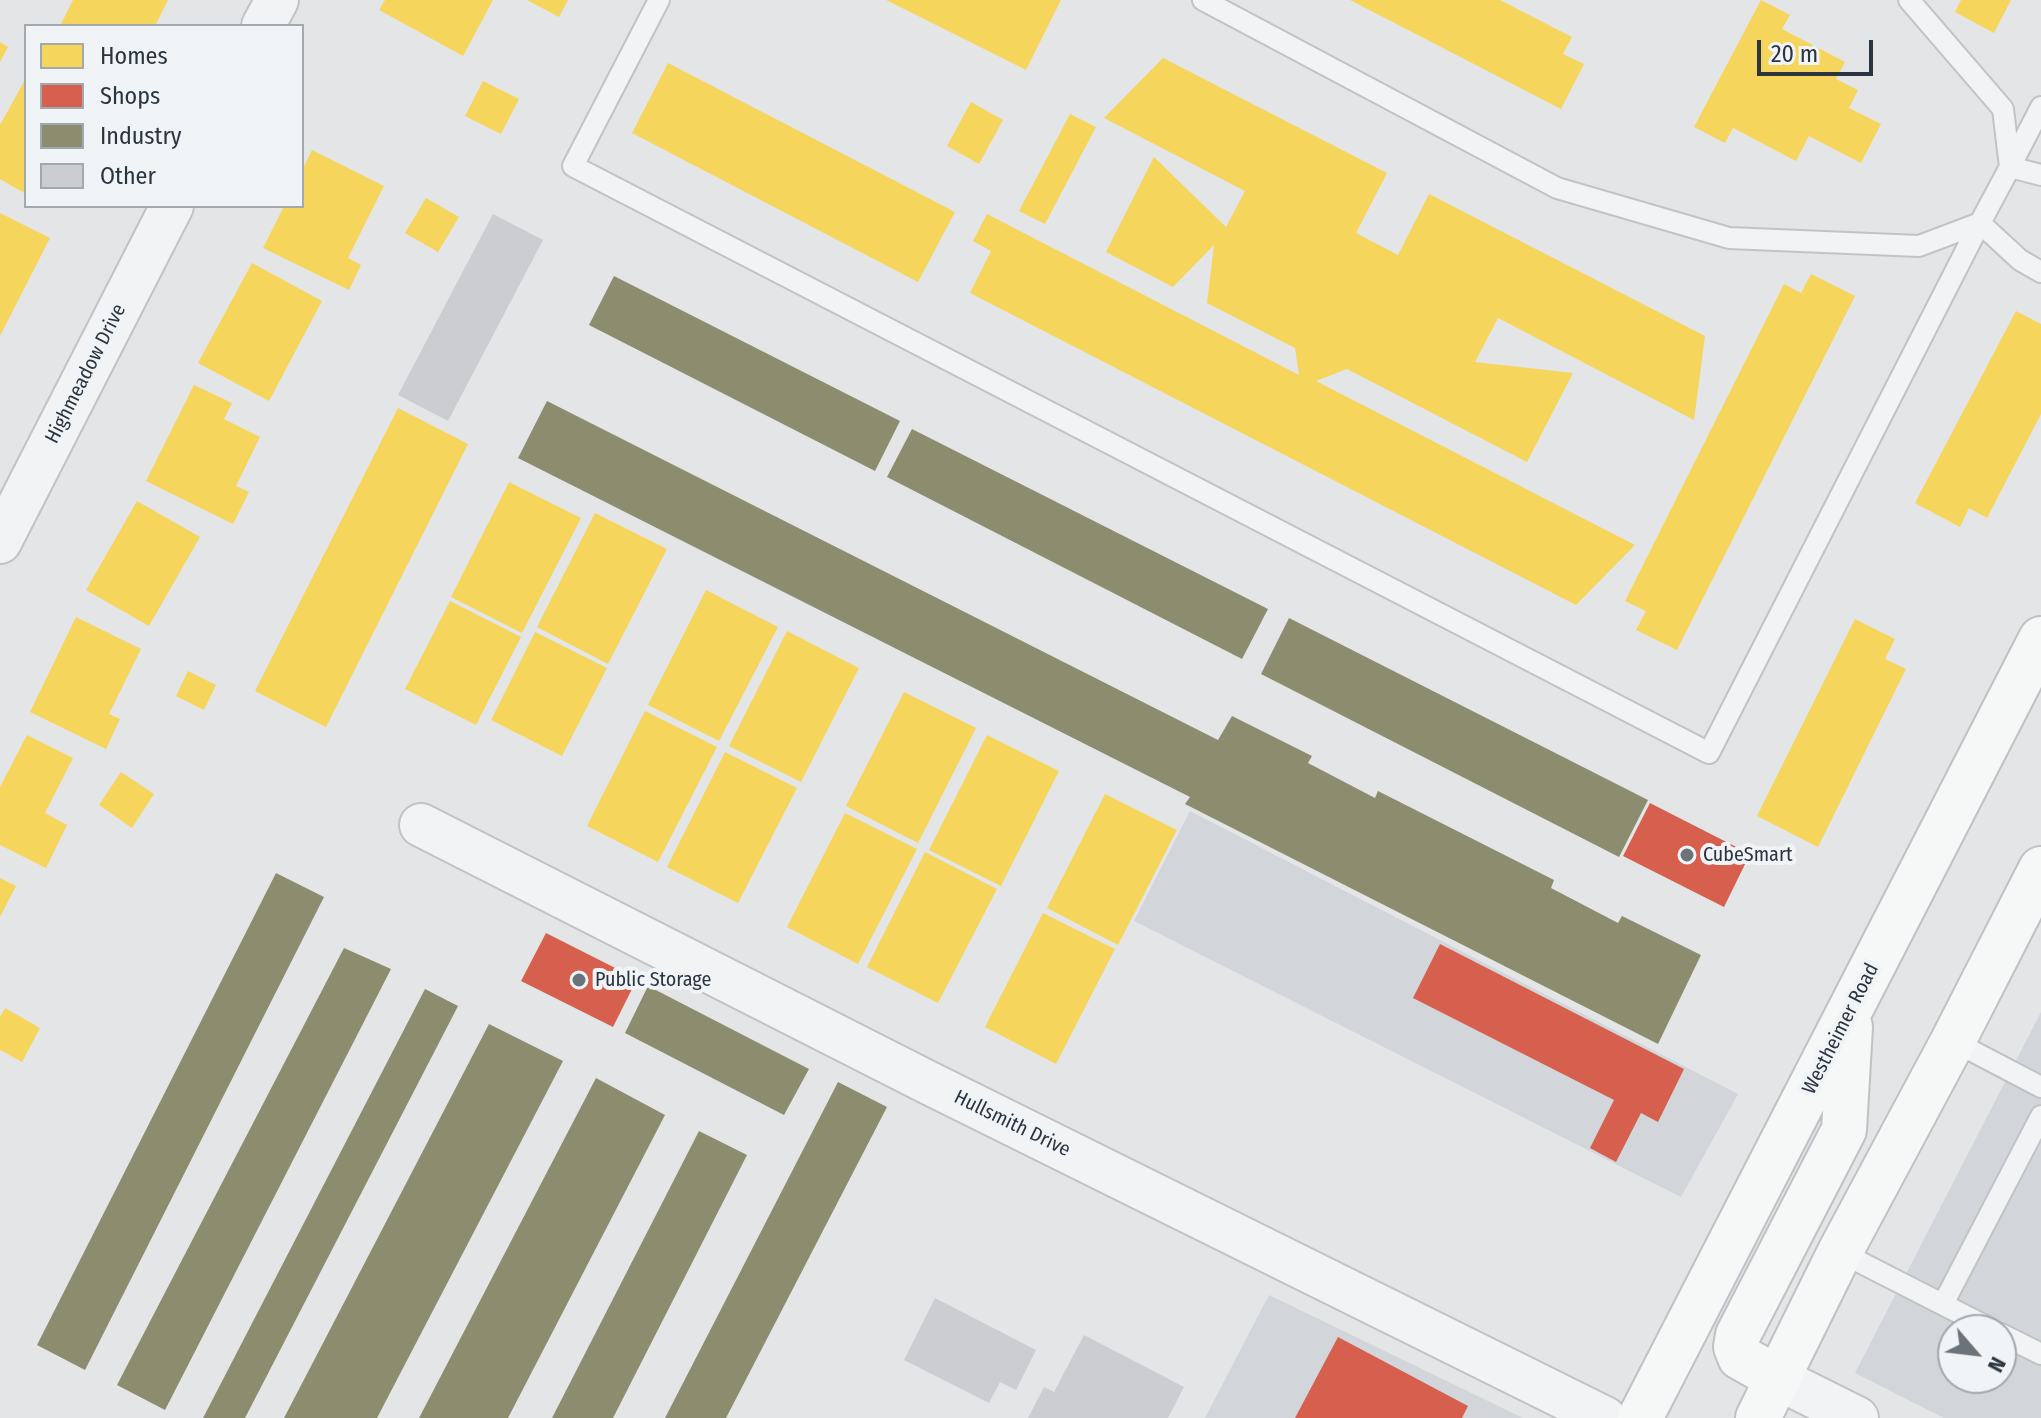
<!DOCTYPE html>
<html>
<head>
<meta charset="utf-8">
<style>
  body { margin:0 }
  #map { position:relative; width:2041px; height:1418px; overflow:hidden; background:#e3e5e7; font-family:"Fira Sans Condensed",sans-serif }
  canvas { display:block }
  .legend { position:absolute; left:24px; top:24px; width:280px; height:184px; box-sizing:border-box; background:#f1f4f7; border:2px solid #a1a8ae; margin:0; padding:10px 14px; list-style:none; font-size:24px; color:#2a3540 }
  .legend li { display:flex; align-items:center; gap:16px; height:40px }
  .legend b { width:40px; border:2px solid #a1a8ae }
  .north { position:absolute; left:1937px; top:1314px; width:80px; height:80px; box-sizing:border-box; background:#f1f4f7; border:2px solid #a1a8ae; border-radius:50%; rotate:118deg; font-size:22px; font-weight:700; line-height:32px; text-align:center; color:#2a3540 }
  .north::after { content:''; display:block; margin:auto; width:28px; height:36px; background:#6b737a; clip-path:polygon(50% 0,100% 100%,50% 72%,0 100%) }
  .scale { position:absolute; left:1757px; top:40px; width:116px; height:36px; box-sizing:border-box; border:4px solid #2a3540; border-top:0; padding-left:10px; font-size:24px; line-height:28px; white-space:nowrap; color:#2a3540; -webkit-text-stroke:6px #f1f4f7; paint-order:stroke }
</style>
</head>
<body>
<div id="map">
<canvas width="2041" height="1418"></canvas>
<ul class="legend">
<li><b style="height:22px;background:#f6d55c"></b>Homes</li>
<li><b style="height:22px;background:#d6604d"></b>Shops</li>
<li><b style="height:22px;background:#8c8c6e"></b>Industry</li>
<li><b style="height:22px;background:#cbcdd0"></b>Other</li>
</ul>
<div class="north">N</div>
<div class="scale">20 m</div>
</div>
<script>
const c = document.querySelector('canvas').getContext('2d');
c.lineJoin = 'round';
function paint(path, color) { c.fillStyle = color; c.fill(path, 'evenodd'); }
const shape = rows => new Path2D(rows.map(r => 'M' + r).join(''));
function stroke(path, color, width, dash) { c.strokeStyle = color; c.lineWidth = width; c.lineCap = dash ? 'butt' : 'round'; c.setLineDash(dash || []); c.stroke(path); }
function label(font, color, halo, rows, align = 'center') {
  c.font = font + ' "Fira Sans Condensed",sans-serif'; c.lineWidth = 8; c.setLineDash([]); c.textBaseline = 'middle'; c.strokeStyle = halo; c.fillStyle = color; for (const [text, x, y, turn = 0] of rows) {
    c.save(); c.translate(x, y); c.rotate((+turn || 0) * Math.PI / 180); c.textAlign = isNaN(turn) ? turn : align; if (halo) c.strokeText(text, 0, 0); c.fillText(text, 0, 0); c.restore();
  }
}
paint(shape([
  [1190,811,1738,1094,1681,1197,1134,921],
  [2041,1012,2041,1418,1944,1418,1855,1373],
  [1953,1330,2001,1330,2001,1378,1953,1378],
  [1269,1295,1523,1418,1205,1418]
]), '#d2d5da');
paint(shape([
  [73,0,168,0,155,26,60,26],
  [385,0,493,0,463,56,379,10],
  [527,0,568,0,559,17],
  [886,0,1061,0,1026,70],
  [1350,0,1500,0,1572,37,1563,54,1584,64,1561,109],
  [1761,0,1790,15,1782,29,1845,62,1836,79,1858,90,1849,108,1881,124,1861,163,1809,136,1796,161,1733,128,1725,143,1694,127],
  [1961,0,2011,0,1994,33,1955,12],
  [0,42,8,47,0,62],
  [1163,58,1387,173,1356,233,1398,255,1429,194,1705,336,1694,420,1498,318,1475,362,1573,373,1527,462,1347,369,1316,381,1635,545,1576,605,970,293,991,251,973,241,987,214,1299,375,1295,348,1207,303,1214,245,1173,287,1106,252,1154,157,1226,227,1245,191,1104,118],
  [668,63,955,212,918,282,632,133],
  [26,78,26,194,0,179,0,125],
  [483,81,519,99,501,134,465,116],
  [971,102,1003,120,979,164,947,146],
  [1070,114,1096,127,1045,224,1019,211],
  [312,150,384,186,348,258,361,265,349,290,263,248,284,206,302,206,302,170],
  [426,198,459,217,438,252,405,233],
  [0,213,50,238,0,336],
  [252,263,322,301,269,401,198,363],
  [1811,274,1855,296,1677,650,1636,630,1646,611,1625,601,1784,284,1801,293],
  [2016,311,2041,324,2041,414,1987,518,1969,508,1960,527,1915,503],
  [194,385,232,403,224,419,260,437,236,486,249,492,233,524,146,481],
  [398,408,468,444,326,727,255,691],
  [509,482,581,518,522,633,451,597],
  [137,501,200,537,149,626,86,590],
  [595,513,667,549,608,664,537,627],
  [706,590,778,627,719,741,648,705],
  [450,601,521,637,476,725,405,689],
  [76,617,141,649,109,714,120,719,106,749,30,712],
  [1855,619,1895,639,1885,659,1906,669,1818,847,1757,816],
  [787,631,859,668,801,782,729,746],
  [535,632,607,668,562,756,491,720],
  [188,671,216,685,204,710,176,696],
  [904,692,976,728,918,843,846,806],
  [645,711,717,747,658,862,587,826],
  [27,735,73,758,45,813,67,825,46,868,0,845,0,787],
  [987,735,1059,771,1001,886,929,850],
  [725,752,797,788,738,903,667,867],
  [121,772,154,794,132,828,99,805],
  [1105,794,1177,830,1118,945,1047,908],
  [845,813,917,849,858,964,787,927],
  [925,852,997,889,938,1003,867,967],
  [0,878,16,886,0,917],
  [1043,913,1115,949,1056,1064,985,1027],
  [5,1008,40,1028,22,1062,0,1050,0,1017]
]), '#f6d55c');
paint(shape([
  [1650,803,1750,854,1724,907,1623,856],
  [546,933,637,979,613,1027,521,981],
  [1440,944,1684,1069,1658,1122,1641,1113,1616,1162,1590,1148,1614,1100,1413,998],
  [1338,1337,1468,1406,1462,1418,1295,1418]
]), '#d6604d');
paint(shape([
  [614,276,900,421,875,471,589,325],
  [547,401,1218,740,1232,716,1312,756,1308,763,1375,798,1378,791,1554,880,1551,888,1618,923,1622,916,1701,955,1658,1044,1185,804,1190,797,518,458],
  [912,429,1268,609,1242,659,887,477],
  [1289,618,1648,800,1619,857,1261,674],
  [276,873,324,897,85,1370,37,1345],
  [344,948,391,969,165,1410,117,1385],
  [648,986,809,1069,784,1115,625,1033],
  [425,989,458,1006,245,1418,203,1418],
  [489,1024,563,1061,377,1418,284,1418],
  [596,1078,665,1115,508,1418,419,1418],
  [838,1082,887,1107,726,1418,665,1418],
  [699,1131,747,1155,613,1418,552,1418]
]), '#8c8c6e');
paint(shape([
  [493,214,543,240,448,421,398,395],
  [935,1298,1036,1350,1016,1390,1000,1382,989,1403,904,1360],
  [1084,1335,1184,1387,1168,1418,1028,1418,1044,1387,1054,1392]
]), '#cbcdd0');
const service = shape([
  [659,0,573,166,1709,753,1980,223],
  [1203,0,1557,188,1729,238,1919,246,1980,223],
  [1909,0,2003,109,2010,167],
  [2010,167,2041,107],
  [2041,175,2010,167,1980,223,2020,260,2041,272],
  [1953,1041,2041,1087],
  [1840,1252,1993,1330],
  [1943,1304,2041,1116],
  [2001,1334,2041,1354]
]);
const minor = shape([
  [263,26,277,0],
  [0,542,172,206],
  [421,825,929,1083,1605,1418],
  [1779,1379,1857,1418]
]);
const primary = shape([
  [1779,1379,1740,1357,1736,1347,1738,1335,1844,1130,1850,1027],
  [1640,1418,2041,639],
  [1758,1418,1840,1252,1953,1041,2041,869]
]);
stroke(service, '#c1c3c5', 24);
stroke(minor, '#c1c3c5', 46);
stroke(primary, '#bfc2c5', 48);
stroke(service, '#f2f3f5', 20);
stroke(minor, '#f2f3f5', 42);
stroke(primary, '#f6f7f7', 44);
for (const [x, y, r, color] of [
  [1687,855,8,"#6b737a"],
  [579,980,8,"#6b737a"]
]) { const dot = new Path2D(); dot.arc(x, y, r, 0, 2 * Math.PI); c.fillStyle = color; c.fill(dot); stroke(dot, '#f1f4f7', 3); }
label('20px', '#2a3540', '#f1f4f7', [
  ["Highmeadow Drive",86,374,-63],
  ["Westheimer Road",1841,1029,-63],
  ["Hullsmith Drive",1012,1124,26]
]);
label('20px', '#2a3540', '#f1f4f7', [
  ["CubeSmart",1703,855],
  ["Public Storage",595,980]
], 'left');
</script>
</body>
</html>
